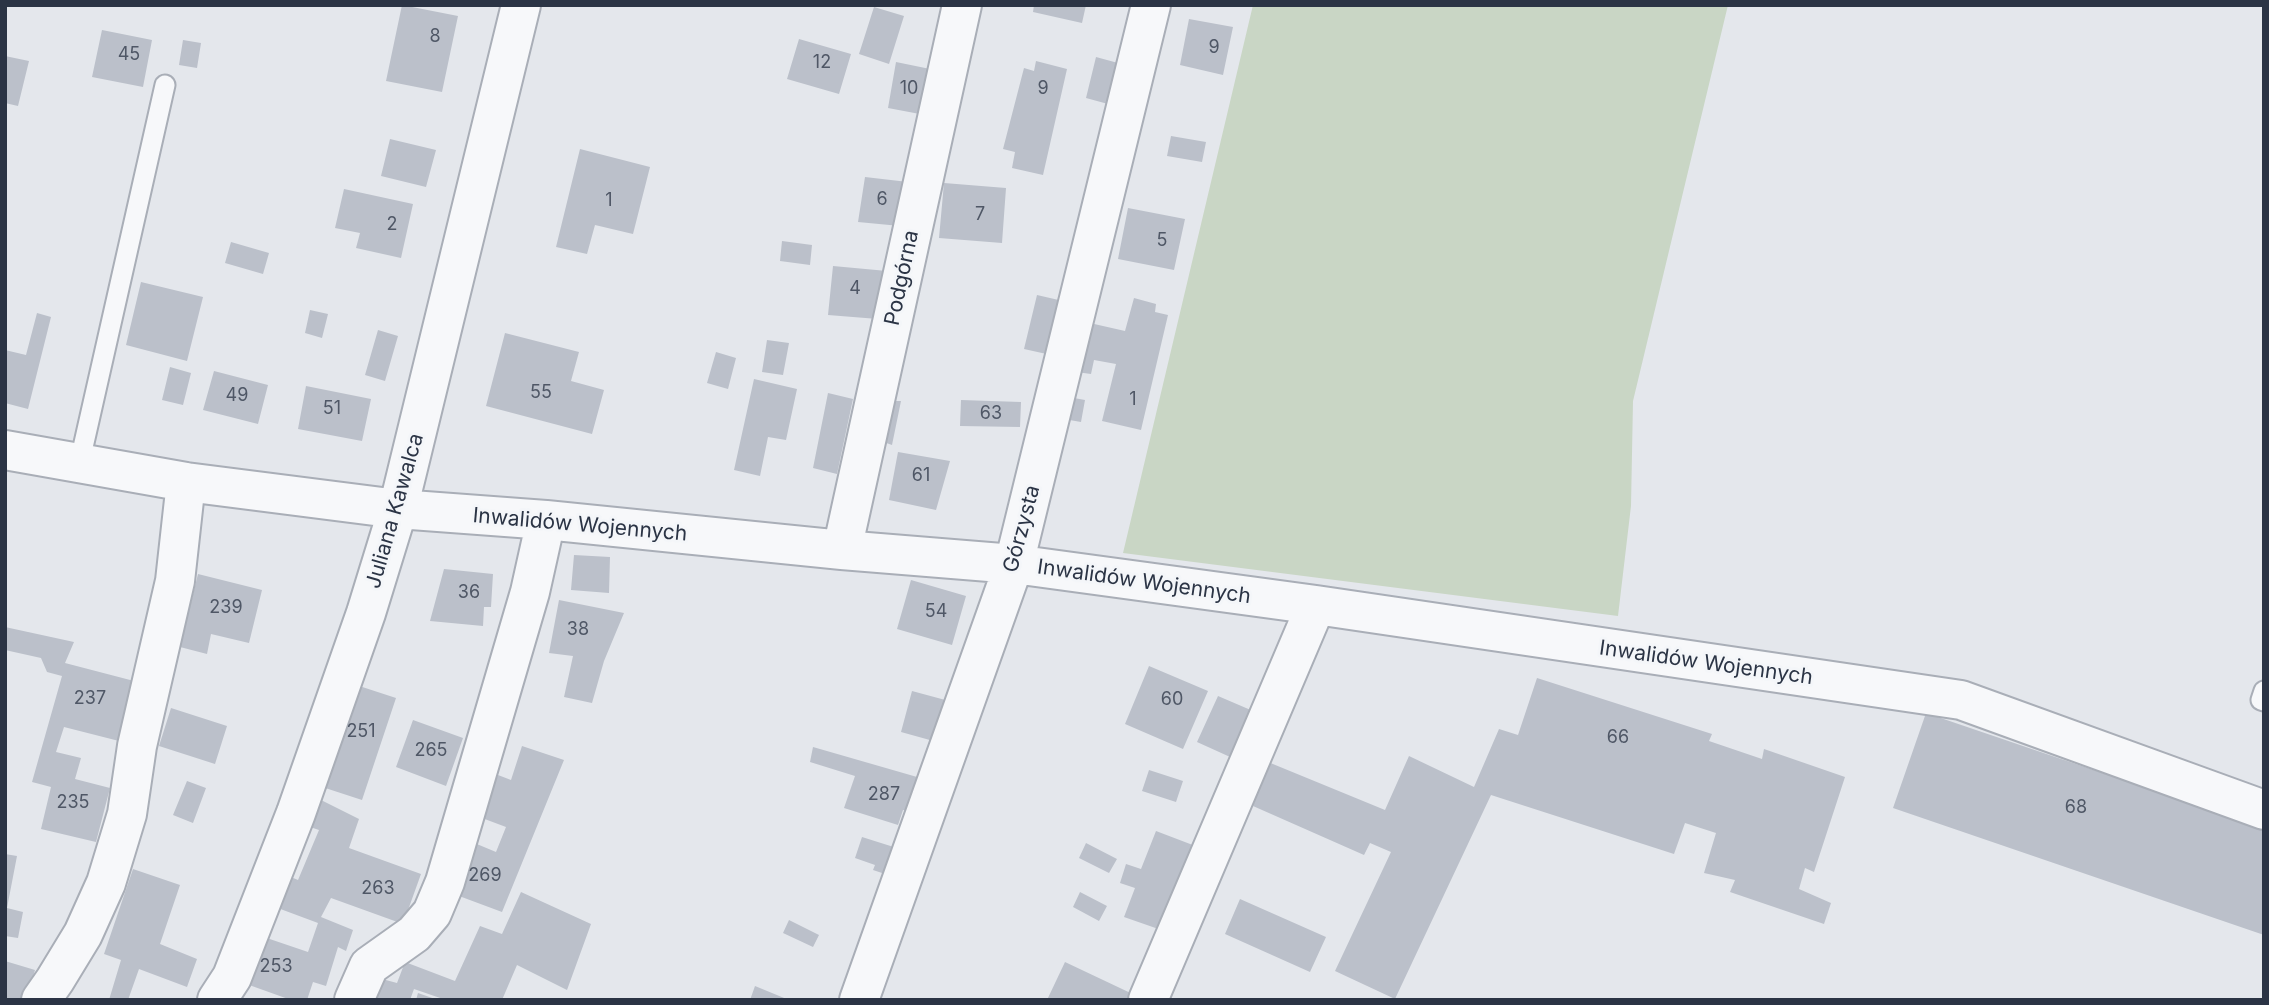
<!DOCTYPE html>
<html>
<head>
<meta charset="utf-8">
<style>
  body { margin:0 }
  #map { position:relative; width:2269px; height:1005px; overflow:hidden; background:#e4e7ec; font-family:Inter,sans-serif }
  canvas { display:block }
  .frame { position:absolute; inset:0; border:7px solid #2b3445; pointer-events:none }
</style>
</head>
<body>
<div id="map">
<canvas width="2269" height="1005"></canvas>
<div class="frame"></div>
</div>
<script>
const c = document.querySelector('canvas').getContext('2d');
c.lineJoin = 'round';
function paint(path, color) { c.fillStyle = color; c.fill(path, 'evenodd'); }
const shape = rows => new Path2D(rows.map(r => 'M' + r).join(''));
function stroke(path, color, width, dash) { c.strokeStyle = color; c.lineWidth = width; c.lineCap = dash ? 'butt' : 'round'; c.setLineDash(dash || []); c.stroke(path); }
function label(font, color, halo, rows, align = 'center') {
  c.font = font + ' Inter,sans-serif'; c.lineWidth = 6; c.setLineDash([]); c.textBaseline = 'middle'; c.strokeStyle = halo; c.fillStyle = color; for (const [text, x, y, turn = 0] of rows) {
    c.save(); c.translate(x, y); c.rotate((+turn || 0) * Math.PI / 180); c.textAlign = isNaN(turn) ? turn : align; if (halo) c.strokeText(text, 0, 0); c.fillText(text, 0, 0); c.restore();
  }
}
paint(shape([
  [1253,5,1728,5,1633,401,1631,506,1618,616,1123,553]
]), '#c9d6c5');
paint(shape([
  [402,5,458,16,442,92,386,81],
  [1034,5,1086,5,1082,23,1033,12],
  [874,7,904,16,889,64,859,54],
  [1189,19,1233,27,1223,75,1180,65],
  [102,30,152,40,143,87,92,77],
  [799,39,851,54,839,94,787,79],
  [183,40,201,43,197,68,179,65],
  [5,56,29,61,18,106,5,103],
  [1096,57,1118,63,1108,104,1086,98],
  [1036,61,1067,69,1043,175,1012,168,1015,152,1003,149,1024,68,1034,71],
  [896,62,935,70,925,115,888,108],
  [1171,136,1206,142,1202,162,1167,156],
  [390,139,436,150,426,187,381,176],
  [580,149,650,167,633,234,595,225,587,254,556,247],
  [865,177,908,182,900,226,858,222],
  [944,183,1006,188,1002,243,939,238],
  [344,189,413,204,401,258,356,248,360,233,335,228],
  [1128,208,1185,219,1174,270,1118,259],
  [782,241,812,245,810,265,780,261],
  [231,242,269,253,263,274,225,263],
  [833,266,887,271,878,319,828,315],
  [141,282,203,297,187,361,126,345],
  [1037,295,1063,301,1051,355,1024,349],
  [1134,298,1156,304,1155,312,1168,315,1141,430,1102,421,1116,364,1094,360,1091,374,1069,371,1081,321,1125,331],
  [310,310,328,314,322,338,305,333],
  [37,313,51,317,28,409,5,403,5,350,26,355],
  [378,330,398,336,385,381,365,375],
  [505,333,579,352,571,381,604,390,592,434,486,406],
  [767,340,789,343,783,375,762,372],
  [716,352,736,358,728,389,707,383],
  [170,367,191,373,183,405,162,400],
  [214,371,268,385,258,424,203,410],
  [754,379,797,389,786,440,768,437,760,476,734,470],
  [306,386,371,399,362,441,298,429],
  [828,393,853,399,837,474,813,468],
  [1063,396,1085,400,1081,422,1058,418],
  [961,400,1021,402,1020,427,960,426],
  [887,401,901,401,892,445,875,439],
  [898,452,950,461,936,510,889,500],
  [574,555,610,557,609,593,571,590],
  [444,569,493,574,491,607,484,607,483,626,430,621],
  [198,574,262,590,249,643,211,634,207,654,180,647],
  [911,580,966,596,952,645,897,629],
  [559,600,624,613,604,661,592,703,564,697,573,656,549,653],
  [5,627,74,642,65,663,134,681,119,741,64,727,56,752,81,758,75,779,110,788,96,842,41,829,51,787,32,782,62,676,47,672,41,658,5,650],
  [1149,666,1208,691,1183,749,1125,724],
  [1537,678,1712,734,1709,741,1762,759,1764,749,1845,777,1814,872,1805,868,1799,889,1831,903,1824,924,1730,892,1735,880,1704,873,1716,833,1685,823,1674,854,1491,795,1395,999,1335,971,1391,852,1370,843,1364,855,1253,806,1268,762,1385,810,1409,756,1474,787,1499,729,1518,735],
  [347,682,396,698,362,800,313,784],
  [912,691,949,701,937,742,901,732],
  [1218,696,1260,714,1239,761,1197,742],
  [171,708,227,726,215,764,159,746],
  [1926,713,2264,828,2264,935,1893,808],
  [413,720,463,738,446,786,396,767],
  [522,746,564,760,502,912,451,893,472,842,496,852,506,827,482,818,498,775,511,780],
  [813,747,924,779,914,813,903,810,898,825,844,808,855,776,810,762],
  [1149,770,1183,781,1176,802,1142,791],
  [187,781,206,788,193,823,173,815],
  [319,799,359,819,349,848,421,874,403,924,331,898,321,917,353,930,346,951,338,947,326,986,313,982,307,1000,291,1000,238,981,255,934,308,952,318,923,267,904,279,872,298,880,319,830,298,823],
  [1156,831,1198,847,1167,932,1124,917,1135,888,1120,883,1126,864,1141,869],
  [862,837,900,849,891,876,873,870,875,865,855,858],
  [1086,843,1117,859,1109,873,1079,858],
  [5,854,17,856,7,908,23,912,18,938,5,936],
  [133,869,180,885,160,944,197,959,187,987,139,969,128,1000,109,1000,121,960,104,954],
  [521,892,591,924,567,990,517,965,502,1000,446,1000,414,989,410,1000,364,1000,371,976,397,983,405,962,455,981,480,926,502,934],
  [1080,892,1107,906,1099,921,1073,907],
  [1240,899,1326,937,1310,972,1225,934],
  [789,920,819,935,813,947,783,933],
  [5,961,35,970,26,1000,5,1000],
  [1065,962,1139,997,1138,1000,1047,1000],
  [755,986,789,1000,750,1000],
  [418,993,435,999,435,1000,416,1000]
]), '#bbc0ca');
const lane = shape([
  [79,465,165,85],
  [2264,691,2261,700,2264,701]
]);
const street = shape([
  [5,450,186,482,398,509,546,520,842,550,1014,564,1316,605,1961,700,2264,810],
  [842,550,962,5],
  [41,1000,55,980,83,934,106,883,127,814,137,746,175,581,186,482],
  [217,1000,232,977,296,813,366,613,398,509,521,5],
  [354,1000,369,966,414,934,432,913,445,882,530,592,546,520],
  [859,1000,1014,564,1151,5],
  [1148,1000,1316,605]
]);
stroke(lane, '#a9aeb7', 23);
stroke(street, '#a9aeb7', 42);
stroke(lane, '#f7f8fa', 19);
stroke(street, '#f7f8fa', 38);
label('18px', '#4f5766', null, [
  ["8",435,37],
  ["9",1214,48],
  ["45",129,55],
  ["12",822,63],
  ["10",909,89],
  ["9",1043,89],
  ["6",882,200],
  ["1",609,201],
  ["7",980,215],
  ["2",392,225],
  ["5",1162,241],
  ["4",855,289],
  ["55",541,393],
  ["49",237,396],
  ["1",1133,400],
  ["51",332,409],
  ["63",991,414],
  ["61",921,476],
  ["36",469,593],
  ["239",226,608],
  ["54",936,612],
  ["38",578,630],
  ["237",90,699],
  ["60",1172,700],
  ["251",361,732],
  ["66",1618,738],
  ["265",431,751],
  ["287",884,795],
  ["235",73,803],
  ["68",2076,808],
  ["269",485,876],
  ["263",378,889],
  ["253",276,967]
]);
label('21px', '#2b3445', '#f4f6f9', [
  ["Podgórna",902,278,-78],
  ["Juliana Kawalca",395,511,-74],
  ["Inwalidów Wojennych",580,525,5],
  ["Górzysta",1022,529,-75],
  ["Inwalidów Wojennych",1144,582,8],
  ["Inwalidów Wojennych",1706,663,8]
]);
</script>
</body>
</html>
